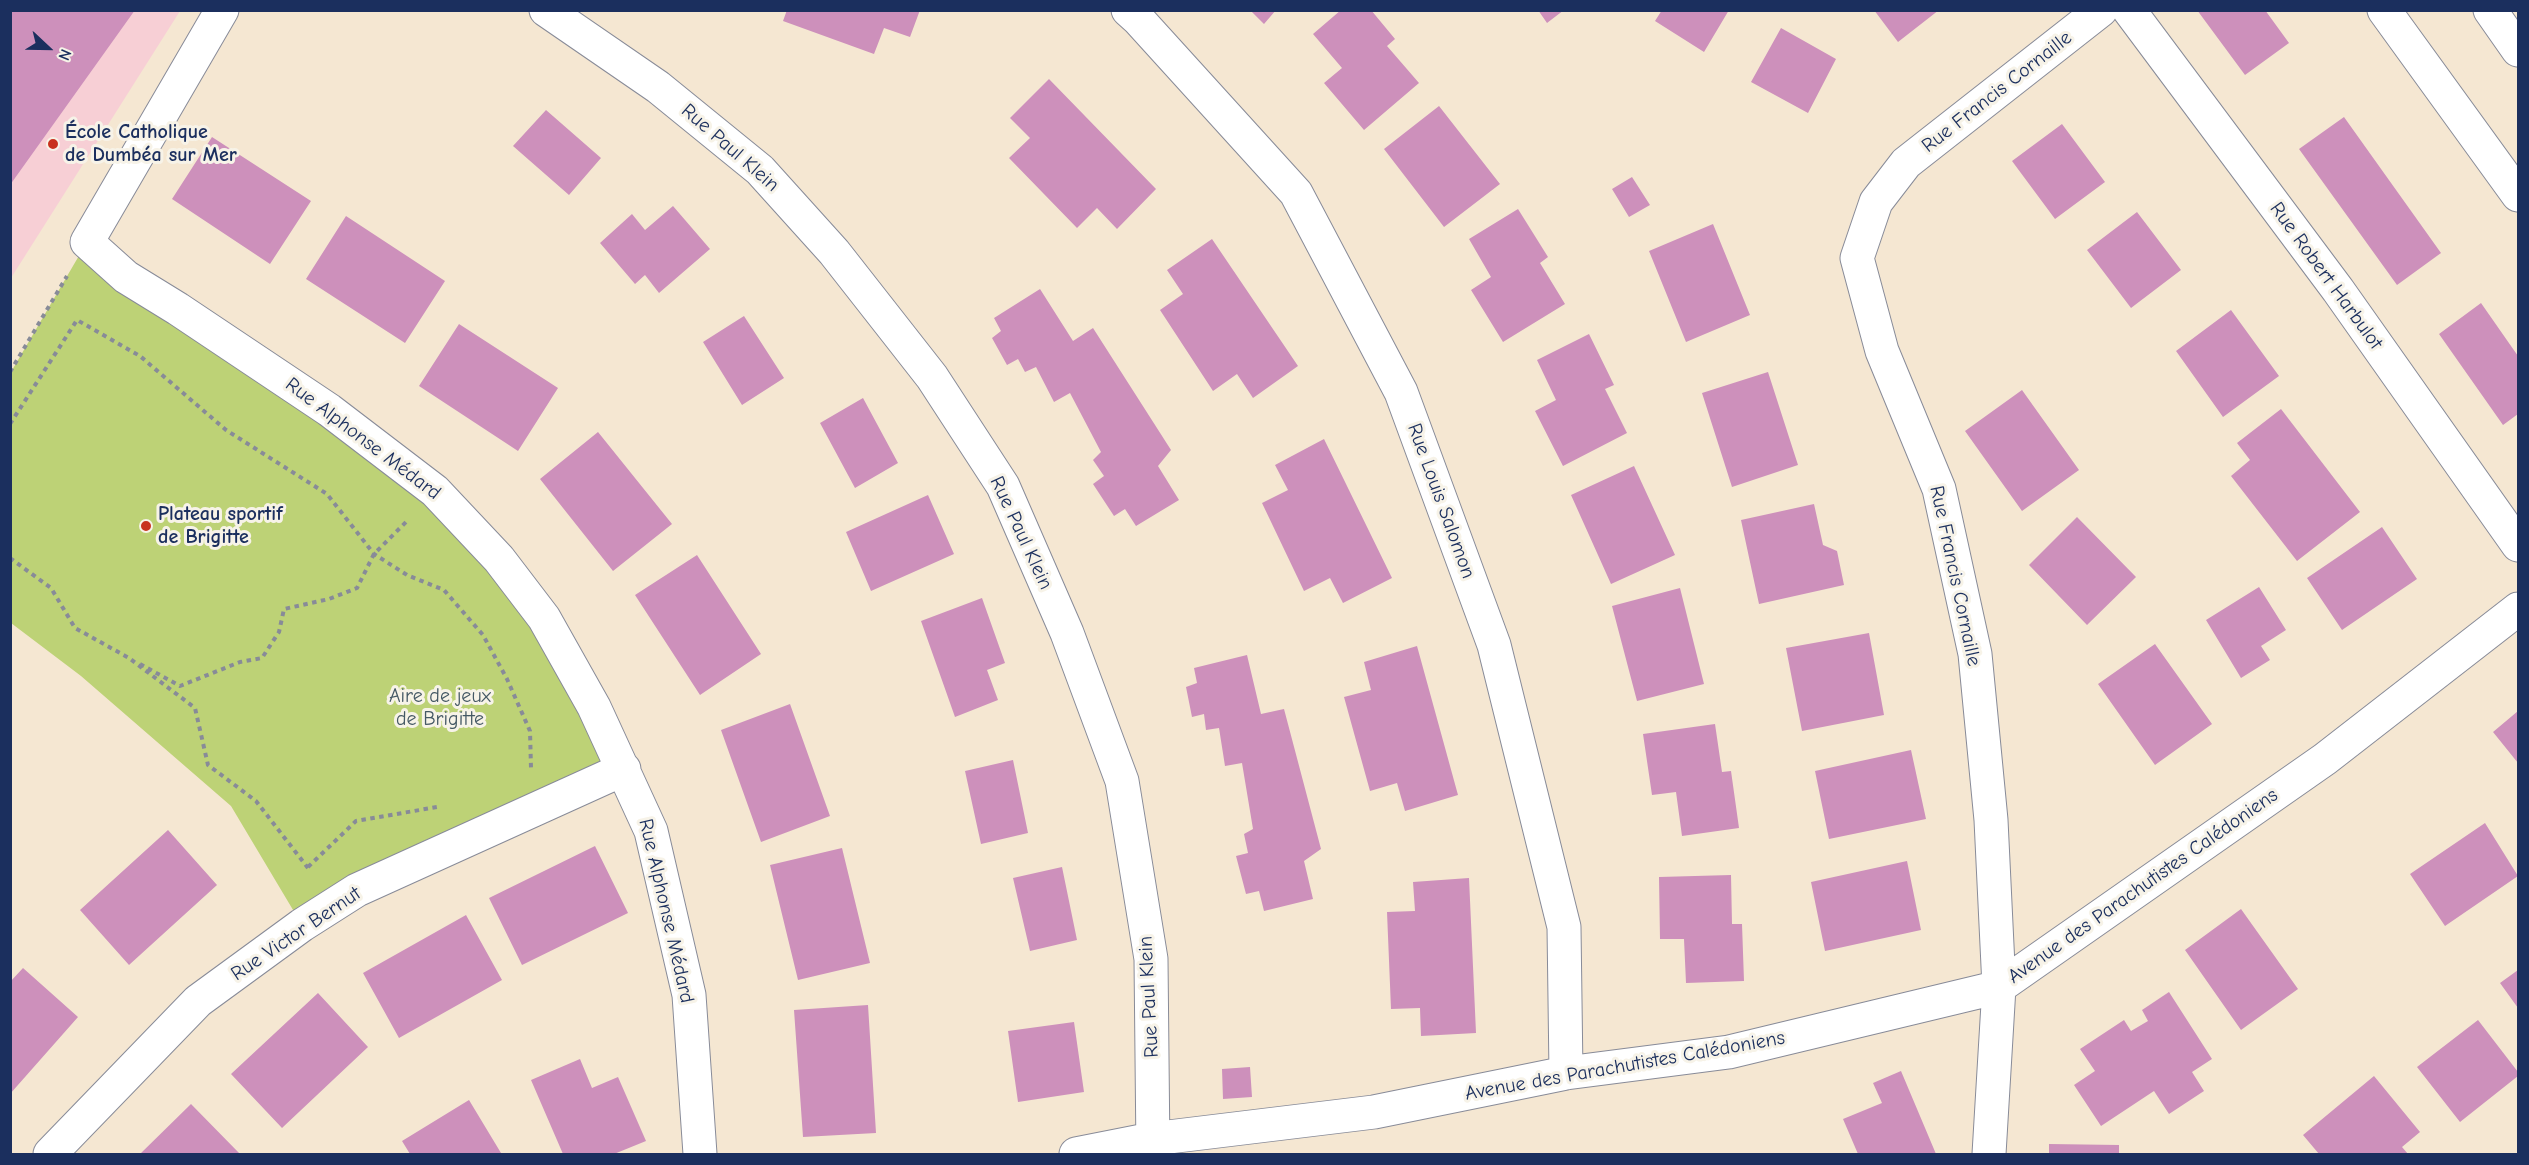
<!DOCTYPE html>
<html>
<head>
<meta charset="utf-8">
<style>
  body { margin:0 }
  #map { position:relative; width:2529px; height:1165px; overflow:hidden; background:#f5e7d2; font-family:"Comic Neue",sans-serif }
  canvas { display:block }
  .frame { position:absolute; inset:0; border:12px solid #1b2f5e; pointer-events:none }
  .north { position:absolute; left:18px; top:18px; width:60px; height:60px; -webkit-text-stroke:4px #f7f3e8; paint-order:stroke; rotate:112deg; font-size:16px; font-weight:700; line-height:24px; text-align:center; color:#1b2f5e }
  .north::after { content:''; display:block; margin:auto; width:21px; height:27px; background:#1b2f5e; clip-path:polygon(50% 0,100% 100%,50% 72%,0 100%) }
</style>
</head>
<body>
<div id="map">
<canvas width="2529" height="1165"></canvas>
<div class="frame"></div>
<div class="north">N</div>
</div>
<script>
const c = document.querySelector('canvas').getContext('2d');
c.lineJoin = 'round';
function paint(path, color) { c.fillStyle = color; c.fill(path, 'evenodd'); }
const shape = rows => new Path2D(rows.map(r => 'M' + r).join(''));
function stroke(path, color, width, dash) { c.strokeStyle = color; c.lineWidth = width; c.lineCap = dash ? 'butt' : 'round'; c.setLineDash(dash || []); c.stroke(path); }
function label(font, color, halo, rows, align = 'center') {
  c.font = font + ' "Comic Neue",sans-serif'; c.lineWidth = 6; c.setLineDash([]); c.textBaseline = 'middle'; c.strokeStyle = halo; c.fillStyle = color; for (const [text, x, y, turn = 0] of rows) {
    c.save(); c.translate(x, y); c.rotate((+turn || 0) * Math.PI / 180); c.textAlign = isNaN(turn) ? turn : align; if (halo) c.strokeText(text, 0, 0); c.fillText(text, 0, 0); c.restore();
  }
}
paint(shape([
  [11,11,180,11,11,278]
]), '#f7cfd5');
paint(shape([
  [87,242,178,309,499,559,624,769,302,925,231,806,81,676,11,623,11,372]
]), '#bdd276');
paint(shape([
  [10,10,135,10,10,185],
  [787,10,920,10,910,37,884,28,874,54,783,21],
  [1250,10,1276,10,1264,24],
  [1341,10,1371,10,1395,39,1387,46,1419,83,1364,130,1324,83,1342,68,1313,34],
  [1538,10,1564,10,1547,23],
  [1662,10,1729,10,1704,52,1655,21],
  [1874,10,1939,10,1898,42],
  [2197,10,2265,10,2289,43,2245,75],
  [1781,28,1836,59,1808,113,1751,82],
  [1049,79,1156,189,1117,229,1097,208,1077,228,1009,158,1030,138,1010,118],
  [1439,106,1500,184,1444,227,1384,149],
  [546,110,601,158,569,195,513,146],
  [2344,117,2441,253,2397,285,2299,149],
  [2062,124,2105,182,2055,219,2012,161],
  [212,137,311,201,270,264,172,199],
  [1632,177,1650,205,1629,217,1612,189],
  [673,206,710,249,659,293,645,275,635,284,600,243,632,214,645,230],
  [1518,209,1548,257,1540,263,1565,304,1503,342,1471,290,1491,277,1469,239],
  [2137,212,2181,270,2131,308,2087,250],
  [346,216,445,281,405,343,306,279],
  [1713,224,1750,315,1686,342,1649,251],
  [1212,239,1298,366,1253,398,1237,374,1213,391,1160,310,1183,294,1167,270],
  [1040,289,1073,341,1093,328,1171,450,1158,466,1179,500,1136,526,1125,509,1114,516,1093,484,1104,476,1093,460,1101,452,1070,393,1054,402,1036,367,1025,372,1018,359,1007,365,992,338,1001,331,994,318],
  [2481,303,2518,356,2518,414,2503,425,2439,334],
  [2231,310,2279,376,2223,417,2176,351],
  [744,316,784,378,742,405,703,342],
  [459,324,558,388,518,451,419,386],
  [1589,334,1614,385,1605,389,1627,433,1563,466,1535,411,1556,400,1537,360],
  [1768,372,1798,465,1732,487,1702,393],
  [2022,390,2079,470,2022,511,1965,431],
  [863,398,898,463,855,488,820,423],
  [2281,409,2360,512,2297,561,2231,476,2250,460,2237,443],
  [598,432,672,524,613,571,540,479],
  [1324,439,1392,578,1343,603,1330,578,1304,591,1262,503,1288,490,1275,465],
  [1634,466,1675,555,1611,584,1571,495],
  [928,495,954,554,871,591,846,532],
  [1814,504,1823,545,1837,551,1844,585,1759,604,1741,520],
  [2077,517,2136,577,2087,625,2029,565],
  [2382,527,2417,579,2342,630,2307,578],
  [697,555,761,654,700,695,635,595],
  [2259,587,2286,630,2261,646,2270,660,2241,678,2206,620],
  [1680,588,1704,684,1637,701,1612,606],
  [982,598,1005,663,987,670,998,700,955,717,921,621],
  [1869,633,1884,715,1802,731,1786,648],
  [2155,644,2212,724,2155,765,2098,684],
  [1417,646,1458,795,1405,811,1397,783,1370,791,1344,697,1371,690,1364,662],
  [1247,655,1261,714,1284,709,1321,849,1304,861,1313,899,1264,911,1259,891,1246,894,1236,856,1248,853,1244,834,1253,829,1242,763,1225,766,1219,728,1206,730,1204,714,1192,717,1186,687,1197,683,1194,668],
  [790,704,830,816,761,842,721,730],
  [2518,711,2518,763,2493,732],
  [1715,724,1722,772,1731,771,1739,828,1682,836,1676,792,1652,795,1643,734],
  [1911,750,1926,819,1829,839,1815,771],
  [1013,760,1028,833,981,844,965,771],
  [2485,823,2518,876,2445,926,2410,874],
  [168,830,217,885,129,965,80,910],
  [595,846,628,913,522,965,489,898],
  [842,848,870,963,798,980,770,865],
  [1907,861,1921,930,1825,951,1811,882],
  [1062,867,1077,940,1030,951,1013,878],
  [1731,875,1732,924,1742,924,1744,981,1686,983,1684,939,1660,939,1659,877],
  [1469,878,1476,1033,1421,1036,1420,1008,1391,1009,1387,912,1415,911,1413,882],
  [2241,909,2298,989,2241,1030,2185,950],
  [466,915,502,980,399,1038,363,973],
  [23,968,78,1017,10,1094,10,982],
  [2518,970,2518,1008,2500,983],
  [2169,992,2212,1059,2192,1072,2204,1091,2169,1114,2154,1091,2101,1126,2074,1085,2095,1071,2080,1049,2124,1020,2131,1031,2148,1021,2142,1010],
  [318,993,368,1047,282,1128,231,1074],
  [868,1005,876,1133,803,1137,794,1010],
  [2478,1020,2518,1072,2518,1076,2460,1122,2417,1067],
  [1074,1022,1084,1092,1018,1102,1008,1031],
  [580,1059,592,1088,618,1077,646,1141,614,1154,563,1154,531,1080],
  [1250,1067,1252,1097,1223,1099,1222,1069],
  [1901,1071,1936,1154,1858,1154,1843,1119,1882,1103,1873,1083],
  [2374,1076,2420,1132,2402,1147,2408,1154,2319,1154,2303,1135],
  [469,1100,501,1153,410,1154,402,1141],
  [191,1104,240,1154,140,1154],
  [2049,1144,2119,1145,2119,1154,2049,1154]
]), '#cd90bb');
const minor = shape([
  [222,10,87,242,126,277,178,309,329,410,435,491,499,559,544,618,594,707,651,831,689,995,700,1154],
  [546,10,658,87,760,170,834,252,932,377,1003,486,1067,633,1122,781,1151,959,1153,1154],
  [1128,10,1138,19,1296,193,1401,392,1494,645,1564,927,1566,1073],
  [2129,10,2338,290,2518,545],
  [2384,10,2518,195],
  [2490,10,2518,50],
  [50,1154,198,1001,302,925,357,890,624,769],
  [1076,1154,1152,1139,1374,1112,1566,1073,1729,1052,1999,987,2325,759,2518,609],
  [1989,1154,1999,987,1991,820,1975,654,1939,489,1882,351,1857,258,1876,202,1906,163,2101,10]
]);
stroke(minor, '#888b98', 35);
stroke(shape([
  [10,372,67,276],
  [10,424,77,320,140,356,226,430,327,494,374,554,407,575,444,590,483,635,507,679,530,731,531,768],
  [10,558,51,588,75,628,129,658,195,708,208,765,256,801,308,868],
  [140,664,180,686,240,662,262,658,279,632,284,609,329,599,357,588,374,554,408,520],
  [308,867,356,821,437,807]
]), '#888b98', 4, [4.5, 4.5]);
stroke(minor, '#fff', 33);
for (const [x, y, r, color] of [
  [53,144,6,"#c8321e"],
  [146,526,6,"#c8321e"]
]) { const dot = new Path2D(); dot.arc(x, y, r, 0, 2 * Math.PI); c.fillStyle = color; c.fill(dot); stroke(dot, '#f7f3e8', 2); }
label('20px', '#1b2f5e', '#f7f3e8', [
  ["Rue Francis Cornaille",1997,92,-38],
  ["Rue Paul Klein",730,148,41],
  ["Rue Robert Harbulot",2326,276,54],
  ["Rue Alphonse Médard",363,439,37],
  ["Rue Louis Salomon",1441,501,70],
  ["Rue Paul Klein",1021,533,65],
  ["Rue Francis Cornaille",1955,576,78],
  ["Avenue des Parachutistes Calédoniens",2143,886,-35],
  ["Rue Alphonse Médard",666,911,77],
  ["Rue Victor Bernut",296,934,-34],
  ["Rue Paul Klein",1149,997,-93],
  ["Avenue des Parachutistes Calédoniens",1625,1066,-10]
]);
label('bold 20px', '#1b2f5e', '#f7f3e8', [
  ["École Catholique",65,132],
  ["de Dumbéa sur Mer",65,155],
  ["Plateau sportif",158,514],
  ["de Brigitte",158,537]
], 'left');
label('20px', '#445864', '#f7f3e8', [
  ["Aire de jeux",440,696],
  ["de Brigitte",440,719]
]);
</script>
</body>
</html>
